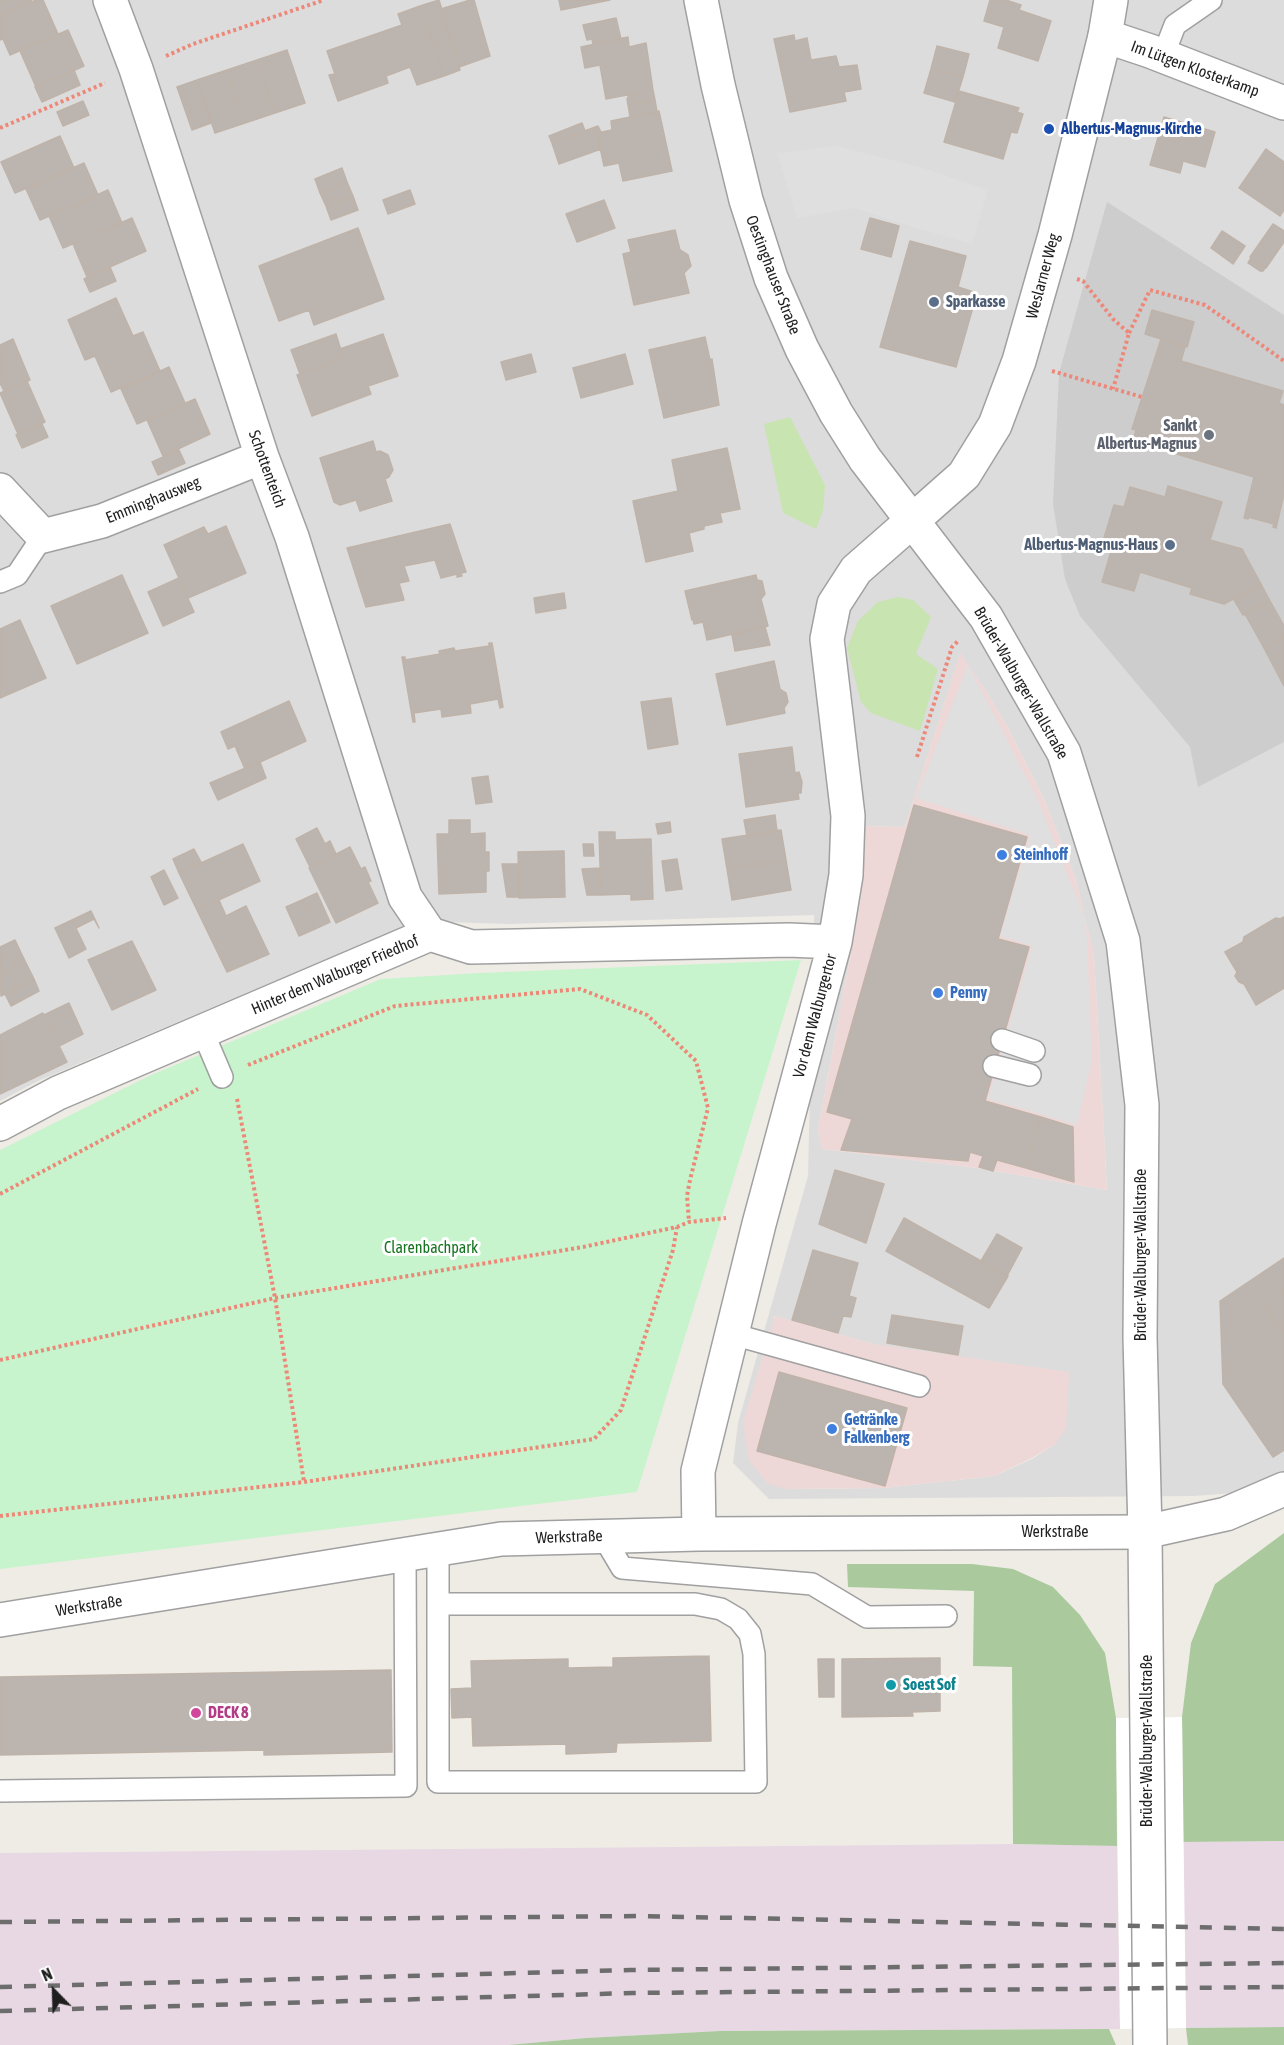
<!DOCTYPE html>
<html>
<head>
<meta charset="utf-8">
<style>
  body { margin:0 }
  #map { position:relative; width:1284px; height:2045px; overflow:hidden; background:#efece6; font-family:"Asap Condensed",sans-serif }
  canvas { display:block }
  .north { position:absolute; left:24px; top:1961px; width:60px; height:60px; -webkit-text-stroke:4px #fff; paint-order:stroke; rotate:337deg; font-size:16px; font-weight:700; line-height:24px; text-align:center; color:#1f1f1f }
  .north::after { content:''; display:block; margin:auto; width:21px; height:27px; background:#1f1f1f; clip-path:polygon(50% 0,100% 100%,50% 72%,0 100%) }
</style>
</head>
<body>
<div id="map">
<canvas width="1284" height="2045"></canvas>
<div class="north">N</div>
</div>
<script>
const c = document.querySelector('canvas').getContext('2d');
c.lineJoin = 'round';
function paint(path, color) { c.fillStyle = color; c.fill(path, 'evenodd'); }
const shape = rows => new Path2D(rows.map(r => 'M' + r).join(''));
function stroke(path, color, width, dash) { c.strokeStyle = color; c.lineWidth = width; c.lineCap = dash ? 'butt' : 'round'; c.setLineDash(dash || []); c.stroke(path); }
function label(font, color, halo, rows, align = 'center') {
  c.font = font + ' "Asap Condensed",sans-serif'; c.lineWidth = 6; c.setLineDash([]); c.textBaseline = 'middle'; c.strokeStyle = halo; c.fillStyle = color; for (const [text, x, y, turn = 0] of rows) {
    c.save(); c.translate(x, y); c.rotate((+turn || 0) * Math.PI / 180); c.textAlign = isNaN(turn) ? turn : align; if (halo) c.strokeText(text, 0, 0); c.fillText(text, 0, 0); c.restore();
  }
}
paint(shape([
  [0,0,1284,0,1284,1489,1194,1496,769,1499,733,1463,738,1423,808,1176,814,915,509,924,416,921,38,1081,0,1101],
  [960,654,984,688,1008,728,1043,797,1075,877,1094,955,1107,1190,977,1168,822,1149,818,1130,862,893,863,826,905,827],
  [774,1316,873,1344,1055,1444,1032,1459,994,1476,884,1488,785,1489]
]), '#dddcdc');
paint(shape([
  [960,653,984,688,1008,728,1043,797,1075,877,1094,954,1107,1190,977,1168,822,1149,818,1130,862,893,863,826,905,827],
  [775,1316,873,1344,1069,1372,1066,1428,1055,1444,1032,1458,994,1476,884,1488,785,1489,767,1483,749,1460,743,1422]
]), '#eed8d7');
paint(shape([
  [1284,1841,1284,2027,1186,2028,1183,1842],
  [1013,1844,1117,1846,1120,2029,720,2031,586,2038,508,2045,0,2045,0,1853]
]), '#e7d8e4');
paint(shape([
  [1107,202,1284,315,1284,742,1198,787,1190,747,1080,616,1065,579,1053,504,1059,373]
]), '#cdcdcd');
paint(shape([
  [790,417,825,485,823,510,816,529,783,513,764,424],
  [898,597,913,600,931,617,916,654,938,669,920,731,871,713,861,702,847,648,858,621,878,602]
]), '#c8e4b0');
paint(shape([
  [1284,1533,1284,1841,1183,1842,1182,1717,1191,1643,1215,1584],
  [847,1564,972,1564,1013,1569,1053,1587,1080,1615,1105,1653,1116,1718,1117,1846,1013,1844,1012,1667,973,1666,974,1591,848,1587],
  [1284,2027,1284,2045,1188,2045,1186,2028],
  [1109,2029,1116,2045,508,2045,586,2038,720,2031]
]), '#aaca9e');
paint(shape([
  [801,960,637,1492,0,1569,0,1150,149,1076,381,979,479,973]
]), '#c7f4cc');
paint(shape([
  [837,146,926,169,988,190,972,244,906,225,855,208,797,218,777,153],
  [968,665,1037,798,1086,921,1092,1059,1077,1125,988,1099,1032,946,1000,936,1030,835,916,798]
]), '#dfdfdf');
paint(shape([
  [1182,1717,1186,2028,1120,2029,1116,1718]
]), '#fff');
const building = shape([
  [0,0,31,0,32,2,0,16,0,0],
  [36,0,43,0,58,34,10,55,3,39,0,40,0,16,36,0],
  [439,0,460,70,444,76,420,6,439,0],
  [470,0,474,0,490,56,459,67,441,9,470,0],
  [559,0,610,0,561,10,559,0],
  [990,0,1006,0,1021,5,1019,10,1051,21,1038,61,998,48,1004,27,984,21,990,0],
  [420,6,444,76,417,85,410,67,386,76,388,83,338,101,329,75,335,74,327,51,402,25,398,14,420,6],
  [616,18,621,39,593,44,592,39,587,40,583,25,616,18],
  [68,30,84,66,36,87,20,51,68,30],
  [794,35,795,41,807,38,811,60,836,56,839,67,857,65,861,89,844,92,846,101,790,112,774,39,794,35],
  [628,37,629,47,646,43,653,90,606,99,600,65,585,68,581,47,628,37],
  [937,46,969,54,963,77,931,69,937,46],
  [287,50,305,103,275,113,257,60,287,50],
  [257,60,275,113,245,123,227,70,257,60],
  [931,69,963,77,955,102,924,93,931,69],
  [74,70,80,85,42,102,35,87,74,70],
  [227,70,245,123,215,133,197,80,227,70],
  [197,80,211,123,192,130,177,87,197,80],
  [653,90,655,100,628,105,627,99,629,95,653,90],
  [959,91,1019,108,1017,112,1023,114,1017,133,1011,132,1003,159,944,142,959,91],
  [655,100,657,112,630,117,628,105,655,100],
  [83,101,89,115,63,126,57,112,83,101],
  [659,111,672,171,623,181,619,163,604,166,597,133,612,130,611,121,659,111],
  [1164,117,1215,132,1205,167,1183,161,1180,173,1150,165,1164,117],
  [582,123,585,131,552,143,549,136,582,123],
  [598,126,601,132,597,133,601,149,559,164,552,143,598,126],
  [60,136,74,168,15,193,1,162,60,136],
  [1266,149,1284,162,1284,210,1280,216,1239,188,1266,149],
  [84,163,98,195,40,220,26,189,84,163],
  [342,168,347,182,320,193,315,179,342,168],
  [347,182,353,196,326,206,320,193,347,182],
  [108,190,122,223,63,248,49,216,108,190],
  [410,190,415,204,388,214,383,200,410,190],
  [353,196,358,210,331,220,326,206,353,196],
  [604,200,615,228,577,242,566,214,604,200],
  [132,218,146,251,87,277,73,244,132,218],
  [870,218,899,226,891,257,861,249,870,218],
  [1273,224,1284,231,1284,242,1266,268,1250,257,1273,224],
  [358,228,384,299,314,325,309,310,279,321,259,266,358,228],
  [675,230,680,250,688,255,691,266,684,273,689,293,634,305,623,254,631,252,628,240,675,230],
  [1222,231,1245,246,1233,264,1211,248,1222,231],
  [910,241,966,256,958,287,977,293,956,367,880,347,910,241],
  [1251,258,1265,268,1263,271,1260,271,1248,263,1251,258],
  [110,267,116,281,90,292,84,279,110,267],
  [116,298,133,336,143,332,160,371,111,392,95,356,85,360,68,320,116,298],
  [1152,310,1194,322,1187,347,1145,334,1152,310],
  [336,334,343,357,300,374,291,350,336,334],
  [383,334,398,376,368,386,371,394,312,416,297,375,343,357,340,349,383,334],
  [705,337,710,360,712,359,719,405,664,418,649,350,705,337],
  [13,339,30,380,4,391,0,383,0,345,13,339],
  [1161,339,1185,347,1181,361,1283,391,1279,403,1284,405,1284,494,1276,528,1273,527,1274,524,1248,517,1248,519,1244,518,1254,477,1133,441,1136,430,1132,429,1161,339],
  [531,354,536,372,506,380,501,362,531,354],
  [625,354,633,384,581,398,573,368,625,354],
  [169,367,185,403,137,424,121,389,169,367],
  [27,381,45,422,18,434,0,393,27,381],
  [195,399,210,434,163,456,147,420,195,399],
  [42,424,48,437,22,448,16,435,42,424],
  [373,441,376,452,380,451,388,455,393,470,389,477,385,479,392,501,360,511,356,500,340,505,334,502,320,458,373,441],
  [727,448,740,509,720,513,722,522,704,526,704,529,689,533,693,551,646,562,633,501,678,491,672,460,727,448],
  [179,450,185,463,158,475,152,462,179,450],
  [1168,486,1222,502,1210,540,1242,549,1261,584,1224,604,1190,594,1192,588,1140,572,1134,591,1102,582,1114,541,1104,538,1114,505,1124,507,1130,487,1165,497,1168,486],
  [450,524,466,572,461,573,462,576,457,577,457,574,441,578,435,560,404,566,409,581,399,583,404,600,366,607,347,548,450,524],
  [226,526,246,573,188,598,164,545,204,527,208,534,226,526],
  [122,575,148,633,77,664,51,606,122,575],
  [756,575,757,580,762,581,765,594,761,599,768,626,707,640,703,622,694,624,693,619,692,620,685,591,756,575],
  [179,578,194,612,163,626,148,592,179,578],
  [1261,584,1270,601,1243,615,1233,598,1261,584],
  [564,593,566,608,536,613,534,598,564,593],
  [1270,601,1284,626,1284,637,1264,648,1245,614,1270,601],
  [20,620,46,678,0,698,0,629,20,620],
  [765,627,770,645,735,651,732,635,765,627],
  [1284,637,1284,686,1264,648,1284,637],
  [489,643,492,643,503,707,500,708,498,699,470,704,471,713,442,717,441,709,414,713,415,722,413,722,402,657,405,657,405,660,440,654,439,651,454,648,455,651,489,646,489,643],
  [774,661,780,689,786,693,788,702,784,708,785,713,727,725,716,674,774,661],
  [671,698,678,744,648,749,641,702,671,698],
  [289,701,306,741,245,769,235,746,228,749,221,732,289,701],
  [792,747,795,773,799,772,802,782,801,793,798,793,799,799,746,807,739,754,792,747],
  [260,762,266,778,218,800,210,783,260,762],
  [488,776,492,802,476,804,472,778,488,776],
  [914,805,1027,837,998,939,1029,947,985,1101,1041,1117,1026,1168,997,1160,993,1171,979,1167,983,1156,970,1152,968,1161,841,1150,852,1119,827,1112,914,805],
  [775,815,777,831,747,836,744,820,775,815],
  [449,820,470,820,470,834,485,833,485,852,489,852,489,871,486,871,486,892,439,894,437,834,449,834,449,820],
  [670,822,671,832,658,834,656,824,670,822],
  [317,828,325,844,330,841,336,854,310,867,296,839,317,828],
  [781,830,786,860,727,869,722,839,781,830],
  [599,832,615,832,615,840,651,839,653,899,631,900,631,894,601,895,599,832],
  [243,844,260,881,197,910,179,873,243,844],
  [583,844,593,844,594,856,584,856,583,844],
  [350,847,361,869,365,867,371,881,368,882,378,903,336,923,309,868,350,847],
  [194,849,201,862,179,873,173,859,194,849],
  [564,851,565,897,519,898,518,852,564,851],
  [677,859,682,889,666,891,662,861,677,859],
  [786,860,791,890,732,900,727,869,786,860],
  [502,864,518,864,519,897,507,897,502,864],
  [600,868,601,895,587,895,582,869,600,868],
  [164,870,178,898,164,905,151,877,164,870],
  [317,893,330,922,315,929,302,900,317,893],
  [219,900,226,916,246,906,269,954,227,972,197,910,219,900],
  [302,900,315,929,299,936,286,907,302,900],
  [91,911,99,928,94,919,76,928,72,920,91,911],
  [1284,917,1284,988,1256,1005,1244,984,1239,982,1235,976,1237,972,1225,952,1243,942,1244,937,1276,918,1280,919,1284,917],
  [72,920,86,949,69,958,55,928,72,920],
  [15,940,25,961,0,973,0,947,15,940],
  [132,941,156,990,112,1010,88,960,132,941],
  [25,961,34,979,1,996,0,973,25,961],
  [34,979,39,991,11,1006,5,994,34,979],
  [69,1003,83,1034,59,1046,44,1015,69,1003],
  [43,1013,67,1062,0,1094,0,1035,43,1013],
  [1041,1117,1073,1127,1074,1182,1026,1168,1041,1117],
  [835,1170,884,1184,866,1243,819,1224,835,1170],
  [904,1218,1008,1276,989,1308,886,1251,904,1218],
  [997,1234,1022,1248,1007,1276,981,1261,997,1234],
  [813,1250,858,1263,849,1296,856,1298,851,1317,843,1316,838,1333,792,1320,813,1250],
  [1284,1258,1284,1290,1264,1304,1284,1332,1284,1450,1273,1457,1223,1384,1220,1301,1284,1258],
  [1284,1290,1284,1332,1264,1304,1284,1290],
  [892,1315,963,1326,958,1355,887,1343,892,1315],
  [779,1372,907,1408,885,1486,757,1451,779,1372],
  [709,1656,711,1741,617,1743,616,1752,566,1754,566,1744,473,1746,472,1717,452,1718,451,1689,472,1688,471,1661,568,1659,568,1668,613,1667,613,1658,709,1656],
  [940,1658,940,1711,912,1712,913,1716,842,1717,842,1659,940,1658],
  [818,1659,834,1659,834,1697,819,1697,818,1659],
  [391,1670,392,1752,264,1755,264,1750,0,1755,0,1677,391,1670]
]);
paint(building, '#bcb5af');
stroke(building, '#bfb3a9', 1.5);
const service = shape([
  [1163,56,1175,25,1211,0],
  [0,582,17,575,43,536],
  [202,1030,222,1077],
  [1002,1040,1034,1051],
  [994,1066,1030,1075],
  [732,1334,919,1386],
  [603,1536,622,1568,812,1584,867,1617,946,1616],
  [438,1604,695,1604,721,1609,738,1619,750,1634,754,1654,756,1782,438,1782,438,1549],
  [0,1791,406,1786,405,1554]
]);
const minor = shape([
  [110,0,136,69,262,457,292,537,405,897,430,934],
  [1105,36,1150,51,1284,103],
  [0,490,43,536,102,521,262,457],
  [0,1124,58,1093,430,934,471,947,789,940,835,942],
  [699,1534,698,1471,759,1224,835,942,846,875,848,816,827,639,834,604,856,570,912,521],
  [0,1620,501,1539,699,1534,1145,1532]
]);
const tertiary = shape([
  [701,0,718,85,746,200,771,278,802,349,836,413,865,459,986,617,1064,753,1123,941,1142,1105,1140,1337,1145,1532,1150,2045],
  [912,521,964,475,995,425,1019,361,1055,235,1105,36,1111,0],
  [1145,1532,1226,1514,1284,1489]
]);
stroke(service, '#a0a0a0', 24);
stroke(minor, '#a0a0a0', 36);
stroke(tertiary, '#a0a0a0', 36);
stroke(shape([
  [166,56,193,44,324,0],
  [0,128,105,83],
  [1077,279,1083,281,1113,319,1129,333,1113,389],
  [1129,333,1150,290,1205,305,1284,361],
  [1052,371,1142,397],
  [917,757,952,647,959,640],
  [248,1065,395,1006,580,989,647,1015,696,1061,708,1108,690,1180,687,1196,689,1222],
  [237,1099,275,1298,304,1482],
  [0,1194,198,1089],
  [0,1360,275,1298,583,1247,677,1227,689,1222,726,1218],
  [0,1516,304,1482,594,1439,621,1410,673,1250,677,1227]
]), '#ed8879', 4, [3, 3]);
stroke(service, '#fff', 21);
stroke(minor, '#fff', 33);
stroke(tertiary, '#fff', 33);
stroke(shape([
  [0,1922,639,1916,1284,1929],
  [0,1987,630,1970,1284,1963],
  [0,2011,633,1993,1284,1987]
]), '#6d6d6d', 4.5, [12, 12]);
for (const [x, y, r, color] of [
  [1049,129,6,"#1a4fb4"],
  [934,302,6,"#5c6f8a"],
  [1209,435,6,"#6b7280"],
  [1170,545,6,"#5c6f8a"],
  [1002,855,6,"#3f7fe0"],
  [938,993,6,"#3f7fe0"],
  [832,1429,6,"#3f7fe0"],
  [891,1685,6,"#0f9aa8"],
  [196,1713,6,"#d1479c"]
]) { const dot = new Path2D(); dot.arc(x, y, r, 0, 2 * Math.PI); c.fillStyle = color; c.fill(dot); stroke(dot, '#fff', 2); }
label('16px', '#1f1f1f', '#fff', [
  ["Im Lütgen Klosterkamp",1195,69,20],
  ["Oestinghauser Straße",773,275,69],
  ["Weslarner Weg",1043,276,-75],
  ["Schottenteich",267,469,70],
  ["Emminghausweg",153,500,-22],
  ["Brüder-Walburger-Wallstraße",1021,683,60],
  ["Hinter dem Walburger Friedhof",335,975,-23],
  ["Vor dem Walburgertor",815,1016,-75],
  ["Brüder-Walburger-Wallstraße",1141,1255,-90],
  ["Werkstraße",1055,1532],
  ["Werkstraße",569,1537,-2],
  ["Werkstraße",89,1606,-9],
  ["Brüder-Walburger-Wallstraße",1147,1741,-90]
]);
label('bold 16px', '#164399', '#fff', [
  ["Albertus-Magnus-Kirche",1061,129]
], 'left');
label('bold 16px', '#4e5e75', '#fff', [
  ["Sparkasse",946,302],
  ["Albertus-Magnus-Haus",1158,545,"right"]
], 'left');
label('bold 16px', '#5b616d', '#fff', [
  ["Sankt",1197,426],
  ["Albertus-Magnus",1197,444]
], 'right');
label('bold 16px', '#366cbe', '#fff', [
  ["Steinhoff",1014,855],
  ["Penny",950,993],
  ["Getränke",844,1420],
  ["Falkenberg",844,1438]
], 'left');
label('16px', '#167320', '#fff', [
  ["Clarenbachpark",431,1248]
]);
label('bold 16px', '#0d838f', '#fff', [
  ["Soest Sof",903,1685]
], 'left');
label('bold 16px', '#b23c85', '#fff', [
  ["DECK 8",208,1713]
], 'left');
</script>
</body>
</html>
